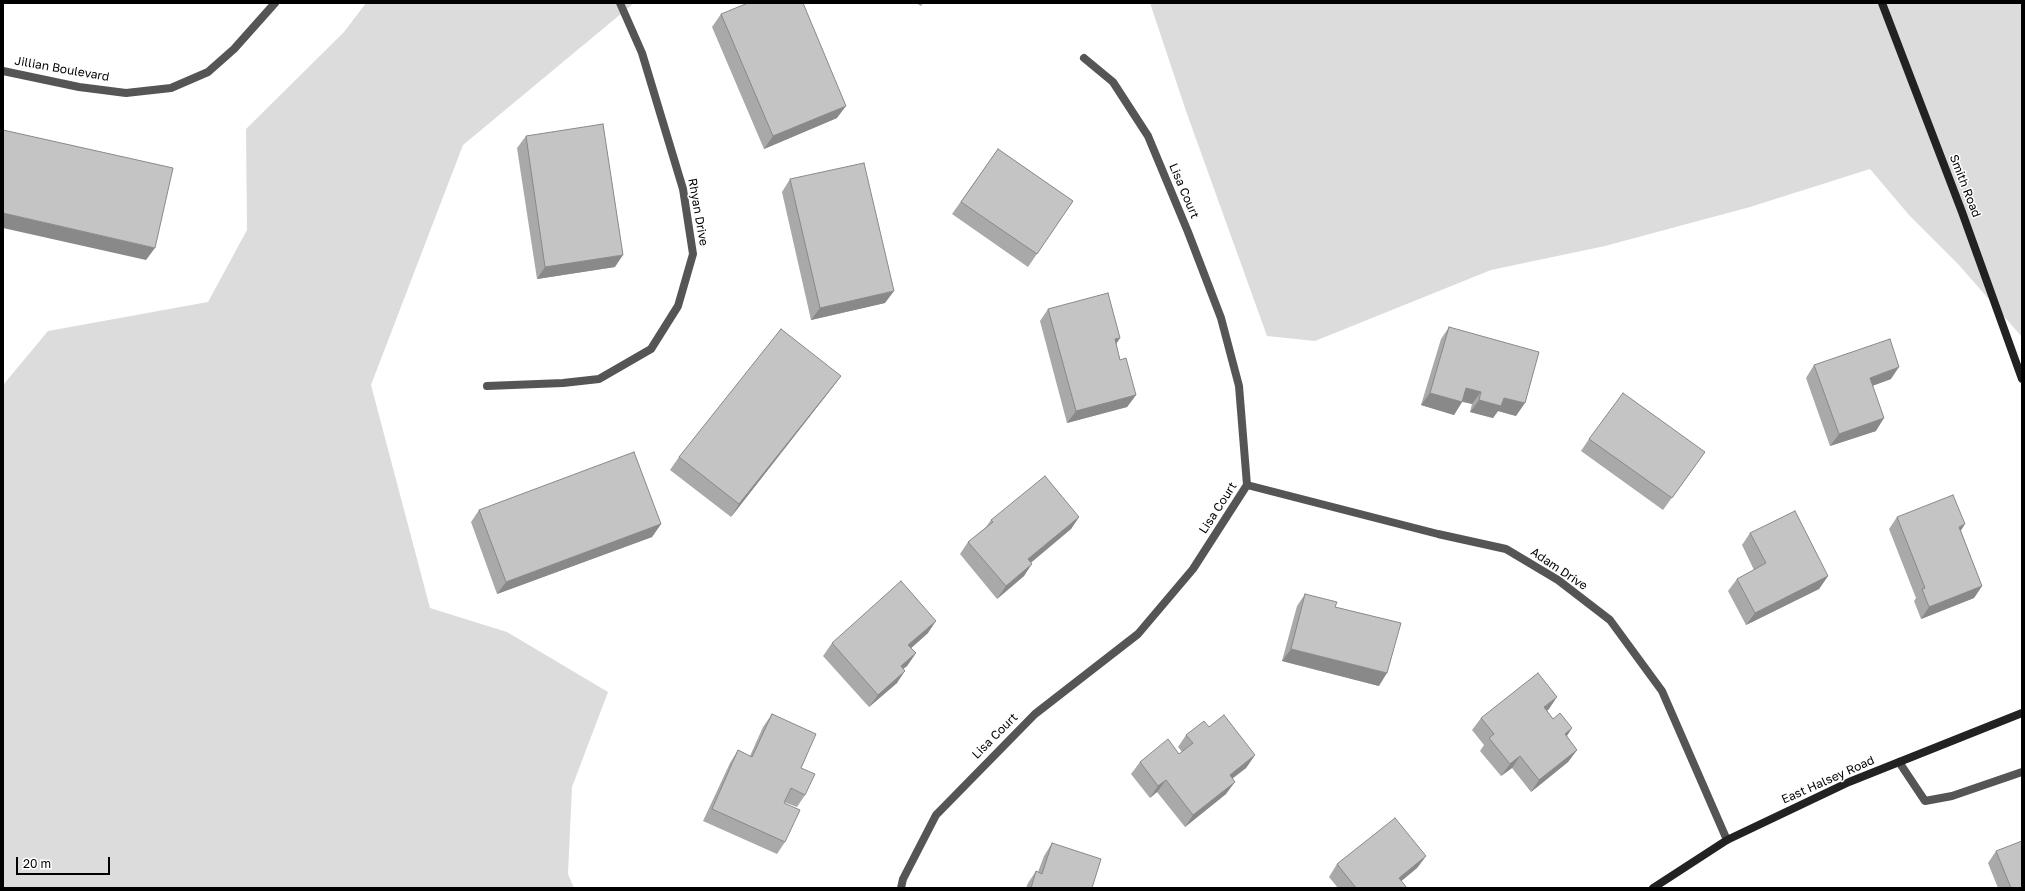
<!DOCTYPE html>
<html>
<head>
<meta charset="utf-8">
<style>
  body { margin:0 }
  #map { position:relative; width:2025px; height:891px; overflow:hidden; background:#fff; font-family:"Golos Text",sans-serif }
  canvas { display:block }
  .frame { position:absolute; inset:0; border:4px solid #000; pointer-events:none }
  .scale { position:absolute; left:16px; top:857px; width:94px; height:18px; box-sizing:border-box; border:2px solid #000; border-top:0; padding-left:5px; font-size:12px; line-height:14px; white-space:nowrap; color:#000; -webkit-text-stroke:3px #fff; paint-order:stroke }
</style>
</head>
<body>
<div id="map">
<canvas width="2025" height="891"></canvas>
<div class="frame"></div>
<div class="scale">20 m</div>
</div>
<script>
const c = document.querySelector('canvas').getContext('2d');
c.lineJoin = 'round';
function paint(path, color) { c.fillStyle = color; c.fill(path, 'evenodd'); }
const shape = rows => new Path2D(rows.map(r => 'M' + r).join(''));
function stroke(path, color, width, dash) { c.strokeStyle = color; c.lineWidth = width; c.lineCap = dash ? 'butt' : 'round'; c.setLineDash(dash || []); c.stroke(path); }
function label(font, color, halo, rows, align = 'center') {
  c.font = font + ' "Golos Text",sans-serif'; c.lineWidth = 3; c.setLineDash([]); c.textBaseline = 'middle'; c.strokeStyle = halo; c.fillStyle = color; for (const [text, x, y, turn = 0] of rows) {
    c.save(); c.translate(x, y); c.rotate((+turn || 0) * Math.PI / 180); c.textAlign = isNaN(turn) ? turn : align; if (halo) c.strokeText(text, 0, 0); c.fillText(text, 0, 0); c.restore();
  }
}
paint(shape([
  [366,3,634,3,463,145,371,385,430,608,507,632,608,692,572,787,568,874,574,888,3,888,3,385,48,331,208,302,247,230,246,129,344,32],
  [1150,3,2022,3,2022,337,1958,264,1909,215,1870,169,1750,207,1605,246,1491,270,1315,341,1267,336,1186,111]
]), '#dcdcdc');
stroke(shape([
  [1899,762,1925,801,1952,796,2022,772]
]), '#555', 8);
stroke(shape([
  [3,71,79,87,126,93,171,88,208,72,234,49,275,3],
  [487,386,563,383,599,379,651,349,678,306,693,254,683,189,642,53,620,3],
  [1247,485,1438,534,1506,549,1558,580,1610,620,1662,691,1727,840],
  [901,888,903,879,936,815,1035,714,1138,634,1193,569,1247,485,1239,386,1221,318,1188,232,1148,136,1113,82,1084,58]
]), '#555', 8);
stroke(shape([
  [1882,3,1962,212,2022,379],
  [1653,888,1727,840,1849,782,2022,713]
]), '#222', 8);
paint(shape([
  [916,3,923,3,921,6],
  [721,14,837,118,764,149,712,27],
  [526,136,615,267,537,279,517,148],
  [998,149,1073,201,1028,267,952,214],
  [790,179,885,303,811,320,782,192],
  [1048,309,1120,338,1116,344,1120,360,1136,395,1127,407,1067,423,1040,321],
  [1449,327,1516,416,1498,411,1493,418,1470,412,1472,404,1462,402,1454,415,1421,405,1441,339],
  [1814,365,1891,379,1872,386,1876,431,1830,446,1806,378],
  [841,376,832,388,731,517,670,470,679,457],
  [1589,439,1705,452,1663,510,1581,451],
  [479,510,661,524,652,537,497,594,471,522],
  [1079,517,1071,529,1031,562,1024,576,997,599,960,554,968,542,986,527,991,520],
  [1897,517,1961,531,1982,586,1974,598,1921,619,1914,601,1916,598,1889,529],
  [1750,533,1828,576,1819,589,1746,625,1728,591,1737,579,1754,570,1742,545],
  [1305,594,1335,607,1379,686,1282,661,1297,606],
  [928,633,911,648,916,653,907,666,903,669,897,683,869,707,823,656,832,643],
  [1549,709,1547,711,1553,719,1572,728,1567,736,1577,750,1568,762,1531,792,1512,768,1501,776,1480,751,1484,745,1472,730,1481,718],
  [772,714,801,768,805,795,797,807,784,802,784,803,785,842,777,854,703,821,730,763,738,750,750,756,763,727],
  [1209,727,1255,755,1246,768,1232,779,1226,794,1185,827,1157,792,1150,798,1131,774,1140,762,1179,754,1182,752,1178,747,1186,735],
  [1052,843,1092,888,1026,888,1028,883,1036,871,1038,872,1044,856],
  [1996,851,2022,888,1998,888,1988,863],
  [1426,856,1417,868,1401,881,1407,888,1338,888,1329,877,1337,864]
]), '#a9a9a9');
paint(shape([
  [846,106,837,118,764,149,773,136],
  [3,213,155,248,146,260,3,228],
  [623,255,615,267,537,279,545,267],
  [894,291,885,303,811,320,820,308],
  [1120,338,1112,350,1115,339],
  [1899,367,1891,379,1861,390,1870,378],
  [841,376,832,388,731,517,739,504],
  [1466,388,1481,392,1472,404,1458,400],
  [1430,393,1462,402,1454,415,1421,405],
  [1136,395,1127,407,1067,423,1076,411],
  [1504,398,1525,403,1516,416,1498,411,1493,418,1470,412,1479,400],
  [1884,418,1876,431,1830,446,1839,434],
  [1079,517,1071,529,1020,572,1028,559],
  [661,524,652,537,497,594,506,582],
  [1965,524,1957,537,1959,527],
  [1032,564,1024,576,997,599,1006,586],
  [1828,576,1819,589,1746,625,1755,613],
  [1982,586,1974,598,1921,619,1929,607],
  [936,621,928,633,900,658,908,645],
  [1291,649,1387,673,1379,686,1282,661],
  [916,653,907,666,892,678,901,666],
  [905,671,897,683,869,707,878,695],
  [1557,697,1549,709,1535,720,1544,707],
  [1572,728,1564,740,1565,734],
  [1577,750,1568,762,1531,792,1539,780],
  [1255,755,1246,768,1221,787,1230,775],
  [1520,756,1512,768,1501,776,1510,764],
  [1166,780,1157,792,1150,798,1158,786],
  [1235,782,1226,794,1185,827,1193,815],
  [1426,856,1417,868,1393,888,1399,878]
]), '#898989');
const building = shape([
  [748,3,803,3,846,106,773,136,721,14,748,3],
  [603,124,623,255,545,267,526,136,603,124],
  [3,130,173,168,155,248,3,213,3,130],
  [998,149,1073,201,1037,254,961,202,998,149],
  [864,163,894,291,820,308,790,179,864,163],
  [1108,293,1120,338,1115,339,1120,360,1126,358,1136,395,1076,411,1048,309,1108,293],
  [1449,327,1539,352,1525,403,1504,398,1501,406,1479,400,1481,392,1466,388,1462,402,1430,393,1449,327],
  [781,329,841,376,739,504,679,457,781,329],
  [1890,339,1899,367,1870,378,1884,418,1839,434,1814,365,1890,339],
  [1623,393,1705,452,1672,498,1589,439,1623,393],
  [634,452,661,524,506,582,479,510,634,452],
  [1045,476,1079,517,1028,559,1032,564,1006,586,968,542,993,522,991,520,1045,476],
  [1953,495,1965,524,1959,527,1982,586,1929,607,1922,589,1925,588,1897,517,1953,495],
  [1795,511,1828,576,1755,613,1737,579,1766,563,1750,533,1795,511],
  [901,581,936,621,908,645,916,653,901,666,905,671,878,695,832,643,901,581],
  [1305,594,1337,602,1335,607,1401,623,1387,673,1291,649,1305,594],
  [1538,673,1557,697,1544,707,1553,719,1560,713,1572,728,1565,734,1577,750,1539,780,1520,756,1510,764,1489,738,1494,734,1481,718,1538,673],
  [772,714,816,734,801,768,815,774,805,795,791,788,784,803,800,810,785,842,712,809,738,750,752,757,772,714],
  [1224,715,1255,755,1230,775,1235,782,1193,815,1166,780,1158,786,1140,762,1168,739,1179,754,1193,743,1186,735,1204,721,1209,727,1224,715],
  [1395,818,1426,856,1399,878,1407,888,1356,888,1337,864,1395,818],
  [2022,841,2022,888,2011,888,1996,851,2022,841],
  [1052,843,1101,859,1092,888,1031,888,1036,871,1042,874,1052,843]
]);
paint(building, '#c4c4c4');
stroke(building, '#898989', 1);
label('12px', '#000', '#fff', [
  ["Jillian Boulevard",62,69,10],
  ["Smith Road",1965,186,69],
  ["Lisa Court",1184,191,67],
  ["Rhyan Drive",698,212,80],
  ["Lisa Court",1218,508,-57],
  ["Adam Drive",1559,569,34],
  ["Lisa Court",995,736,-45],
  ["East Halsey Road",1828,780,-24]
]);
</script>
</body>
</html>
